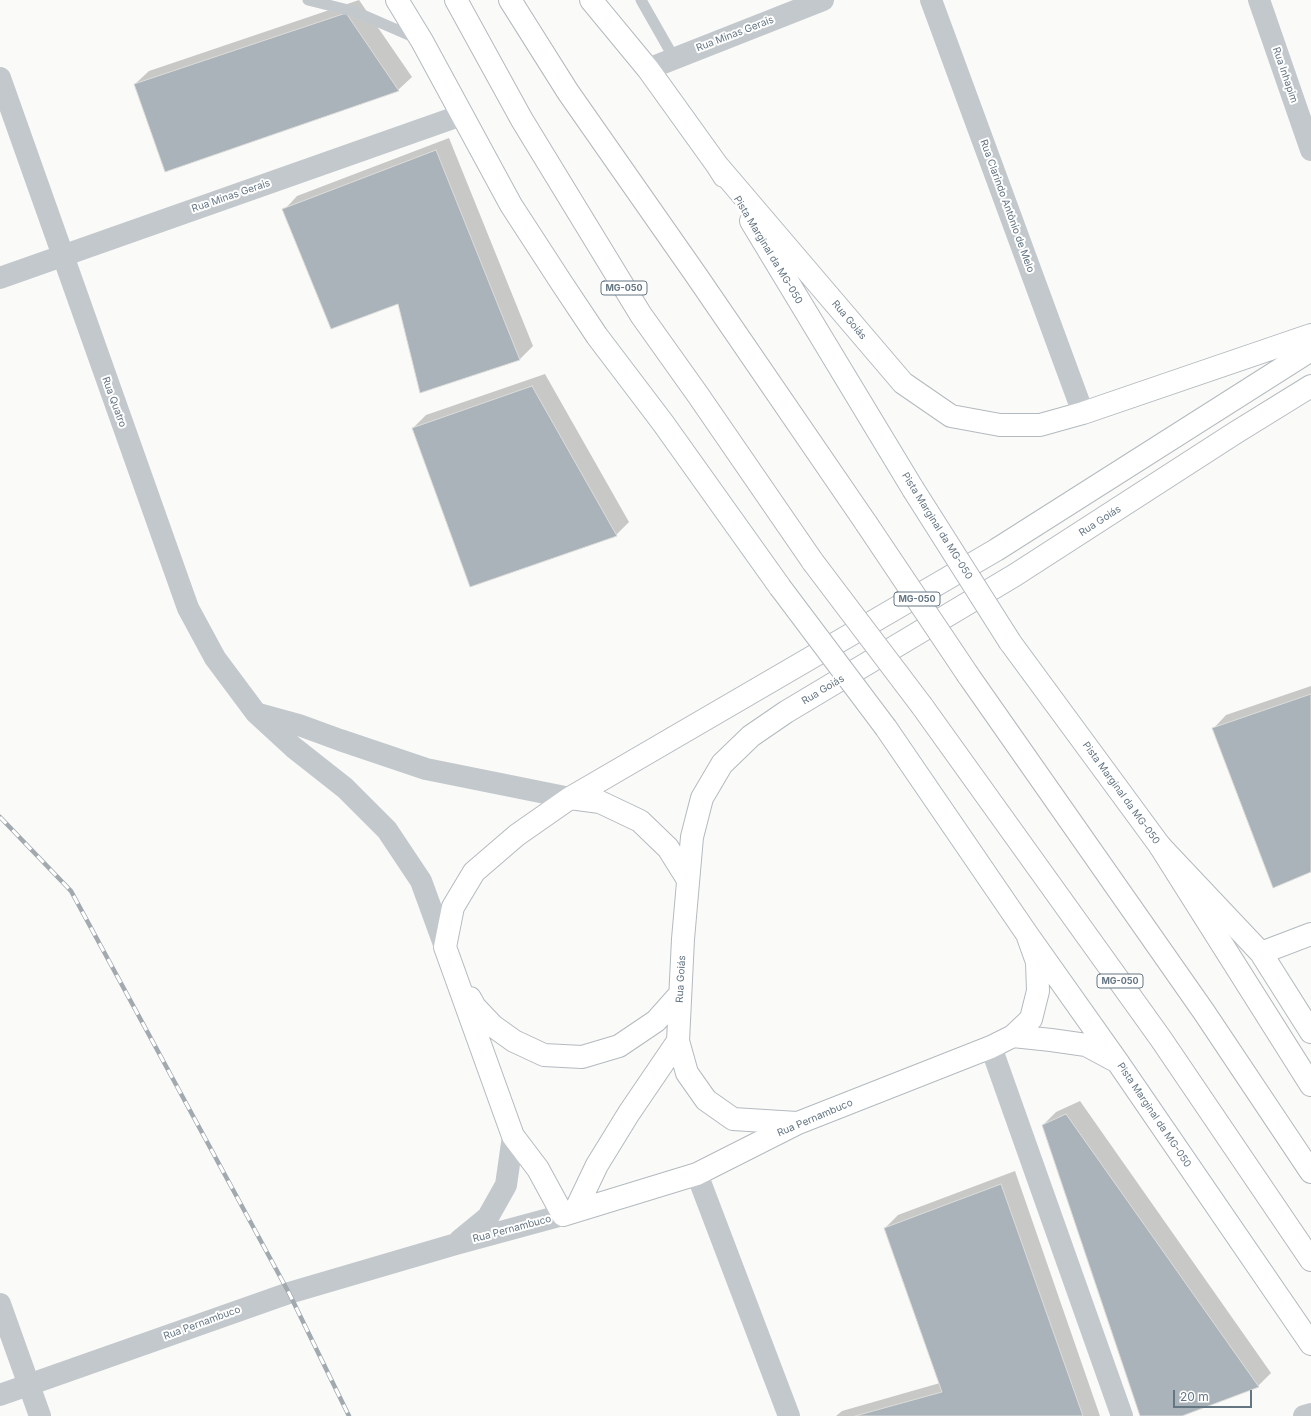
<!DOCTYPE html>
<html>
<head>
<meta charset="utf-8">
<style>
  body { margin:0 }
  #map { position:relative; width:1311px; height:1416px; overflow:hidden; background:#fafaf8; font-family:Inter,sans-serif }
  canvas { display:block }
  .scale { position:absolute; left:1173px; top:1390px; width:79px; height:18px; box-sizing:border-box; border:2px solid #657683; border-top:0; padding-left:5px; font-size:12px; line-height:14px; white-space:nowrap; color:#657683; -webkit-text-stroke:3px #fff; paint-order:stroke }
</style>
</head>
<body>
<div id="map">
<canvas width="1311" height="1416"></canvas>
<div class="scale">20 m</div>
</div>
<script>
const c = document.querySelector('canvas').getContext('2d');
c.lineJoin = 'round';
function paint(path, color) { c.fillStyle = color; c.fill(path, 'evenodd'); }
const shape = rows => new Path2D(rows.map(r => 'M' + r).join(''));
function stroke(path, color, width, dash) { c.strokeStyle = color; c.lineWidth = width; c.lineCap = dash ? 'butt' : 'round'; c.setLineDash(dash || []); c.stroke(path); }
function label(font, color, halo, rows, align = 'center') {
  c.font = font + ' Inter,sans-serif'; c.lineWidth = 4; c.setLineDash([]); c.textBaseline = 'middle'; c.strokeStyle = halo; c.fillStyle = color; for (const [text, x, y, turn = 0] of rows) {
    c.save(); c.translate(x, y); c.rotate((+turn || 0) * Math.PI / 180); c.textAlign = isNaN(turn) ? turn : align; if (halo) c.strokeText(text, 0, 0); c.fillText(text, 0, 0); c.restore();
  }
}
paint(shape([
  [359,0,412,77,398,90,166,170,135,84,149,71],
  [449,138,533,346,520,359,398,303,284,210,297,196],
  [545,374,629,522,616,535,413,428,426,415],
  [1311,686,1311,871,1213,729,1226,715],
  [1080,1101,1271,1373,1258,1386,1179,1416,1141,1416,1043,1125,1056,1112],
  [1015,1171,1100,1416,836,1416,842,1411,940,1383,885,1228,898,1215]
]), '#0003');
const building = shape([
  [346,13,399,91,165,172,134,84,346,13],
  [436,150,520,360,420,393,398,304,331,329,282,209,436,150],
  [532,386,617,536,470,587,412,428,532,386],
  [1311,694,1311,872,1273,888,1212,728,1311,694],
  [1066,1114,1259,1387,1182,1416,1140,1416,1042,1125,1066,1114],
  [1001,1184,1083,1416,855,1416,942,1392,884,1228,1001,1184]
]);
paint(building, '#aab3b9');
stroke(building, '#dcdcda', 1);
const secondary = shape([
  [397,0,422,41,511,205,561,282,597,336,663,423,780,587],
  [591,0,648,69,717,165,724,176],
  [717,165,903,383,951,416,1000,425,1040,425,1083,413,1311,335],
  [751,221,913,489],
  [1010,642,1160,846,1261,953,1311,1032],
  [886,728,1027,934,1117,1061,1311,1344],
  [570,798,600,802,640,821,668,848,688,880],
  [1027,934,1037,962,1038,991,1031,1019,1013,1036,991,1047,798,1123,697,1174,563,1215,538,1169,513,1136,445,947,453,907,474,872,517,835,570,798,996,550,1311,350],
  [1261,953,1311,934],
  [470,998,475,1007,493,1026,514,1041,544,1055,582,1057,619,1046,656,1021,680,994],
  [1013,1036,1051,1040,1086,1045,1114,1060],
  [797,1123,733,1119,706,1100,687,1073,678,1041,683,939,692,837,702,798,722,764,751,736,786,712,1015,575,1235,433,1311,386],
  [575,1211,597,1165,629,1113,678,1041]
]);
const trunk = shape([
  [456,0,522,120,641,315,698,395,813,562],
  [510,0,568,92,696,275,866,523],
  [968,675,1204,1012,1311,1172],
  [922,706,1161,1039,1311,1260],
  [1160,846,1311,1085]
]);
stroke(secondary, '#b3babf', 24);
stroke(trunk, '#b4b9bd', 24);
stroke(shape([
  [308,0,356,12,418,39],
  [641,0,674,58]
]), '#c3c8cc', 11);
stroke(shape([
  [931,0,1083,413],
  [1259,0,1311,150],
  [648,69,823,0],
  [0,78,188,608,215,658,256,713,293,747,345,788,387,830,421,881,445,947],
  [0,278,462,115],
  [259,714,299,725,340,740,426,769,570,798],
  [991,1047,1122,1416],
  [697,1174,789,1416],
  [0,1304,40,1416],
  [1304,1416,1311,1414]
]), '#c3c8cc', 22);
stroke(shape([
  [460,1240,488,1217,506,1185,513,1136],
  [0,1395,289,1293,456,1244,563,1215]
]), '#c3c8cc', 22);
stroke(secondary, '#fff', 22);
stroke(trunk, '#fff', 22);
const rail = shape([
  [0,817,71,891,289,1293,349,1416]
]);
stroke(rail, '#a2aab0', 4.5);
stroke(rail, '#fff', 3, [9]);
const secondaryBridge = shape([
  [913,489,1010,642],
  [780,587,886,728]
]);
const trunkBridge = shape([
  [866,523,968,675],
  [813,562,922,706]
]);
stroke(secondaryBridge, '#b3babf', 24, []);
stroke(trunkBridge, '#b4b9bd', 24, []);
stroke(secondaryBridge, '#fff', 22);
stroke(trunkBridge, '#fff', 22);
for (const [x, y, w] of [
  [624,288,46],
  [917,599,46],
  [1120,981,46]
]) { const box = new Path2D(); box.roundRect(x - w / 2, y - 7, w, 14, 3); c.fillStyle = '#fff'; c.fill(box); stroke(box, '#657683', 1); }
label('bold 9px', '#657683', null, [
  ["MG-050",624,288],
  ["MG-050",917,599],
  ["MG-050",1120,981]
]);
label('10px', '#657683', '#fff', [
  ["Rua Minas Gerais",735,34,-21],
  ["Rua Inhapim",1285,75,71],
  ["Rua Minas Gerais",231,196,-19],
  ["Rua Clarindo Antônio de Melo",1007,206,70],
  ["Pista Marginal da MG-050",768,250,59],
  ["Rua Goiás",849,320,50],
  ["Rua Quatro",114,402,70],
  ["Rua Goiás",1100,521,-33],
  ["Pista Marginal da MG-050",937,526,58],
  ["Rua Goiás",823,690,-31],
  ["Pista Marginal da MG-050",1121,793,54],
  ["Rua Goiás",681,979,-87],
  ["Pista Marginal da MG-050",1154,1115,56],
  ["Rua Pernambuco",815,1118,-23],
  ["Rua Pernambuco",512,1229,-15],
  ["Rua Pernambuco",202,1323,-20]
]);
</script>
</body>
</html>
